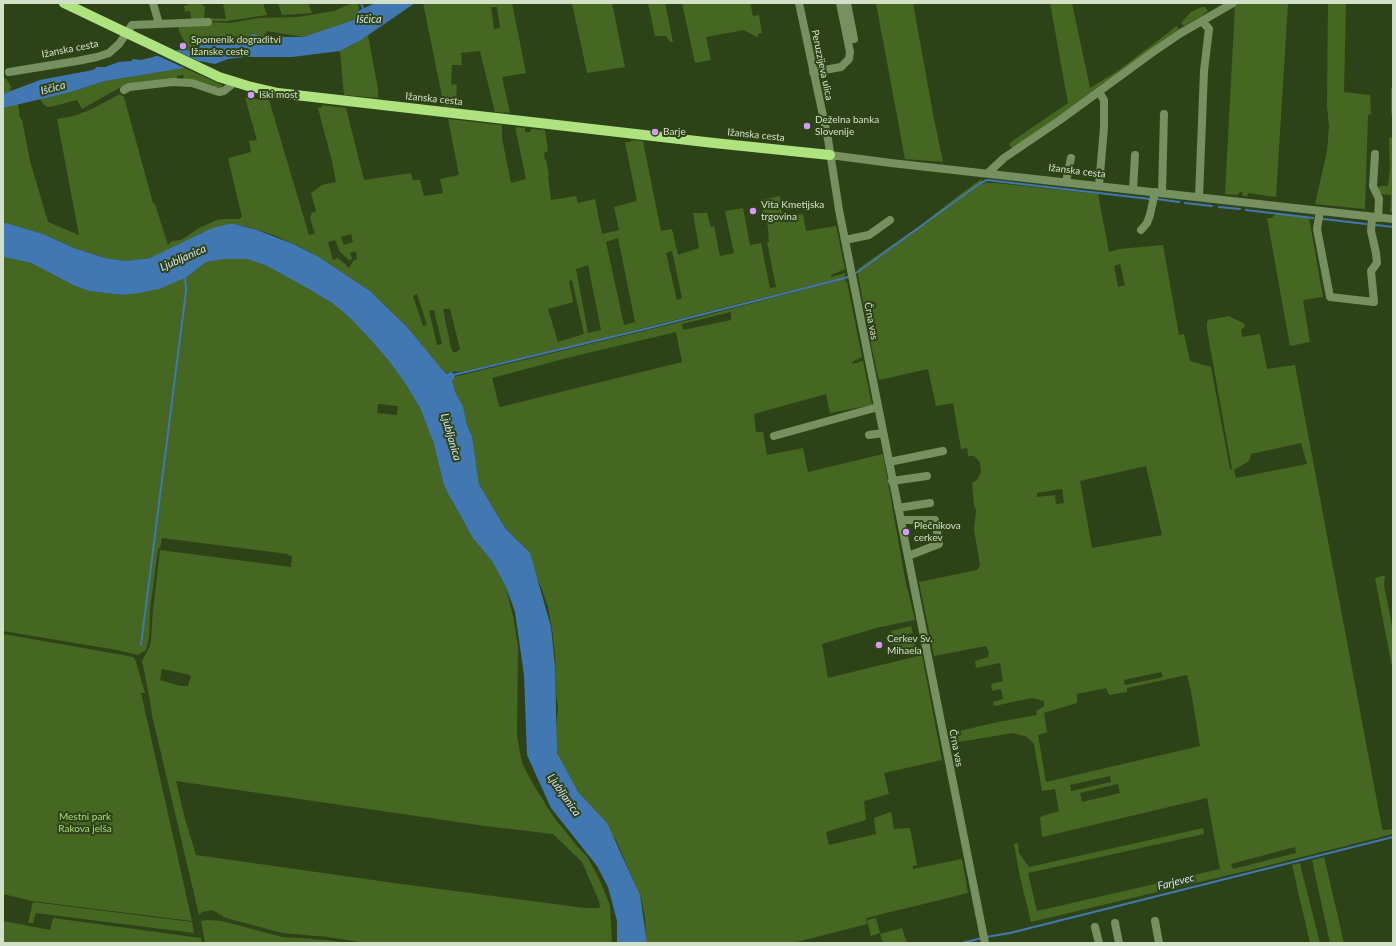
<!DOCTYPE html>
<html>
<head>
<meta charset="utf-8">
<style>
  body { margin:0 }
  #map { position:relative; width:1396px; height:946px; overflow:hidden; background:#2d4317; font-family:Lato,sans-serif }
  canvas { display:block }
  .frame { position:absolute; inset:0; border:4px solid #d2e0c7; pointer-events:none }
</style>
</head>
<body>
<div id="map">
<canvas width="1396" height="946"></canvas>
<div class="frame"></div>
</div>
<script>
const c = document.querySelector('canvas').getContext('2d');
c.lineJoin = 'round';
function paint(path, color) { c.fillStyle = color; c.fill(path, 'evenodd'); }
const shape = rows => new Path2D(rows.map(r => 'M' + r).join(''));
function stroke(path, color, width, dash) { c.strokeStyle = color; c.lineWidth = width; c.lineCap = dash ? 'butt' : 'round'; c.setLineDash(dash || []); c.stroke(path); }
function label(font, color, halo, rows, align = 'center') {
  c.font = font + ' Lato,sans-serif'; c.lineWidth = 4; c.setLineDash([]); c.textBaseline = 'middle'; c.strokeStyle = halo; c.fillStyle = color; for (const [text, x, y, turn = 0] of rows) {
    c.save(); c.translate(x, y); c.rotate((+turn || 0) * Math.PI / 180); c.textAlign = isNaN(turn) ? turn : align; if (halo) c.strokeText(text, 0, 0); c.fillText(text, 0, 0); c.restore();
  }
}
paint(shape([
  [187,3,200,3,205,7,204,20,191,20,190,11,185,12,184,6,188,5],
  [223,3,263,3,267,15,227,21,214,21,209,20,209,18,226,19],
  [278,3,308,3,312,13,282,15],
  [353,3,357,3,359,7,355,20,303,37,267,31,264,37,251,35,245,40,196,46,189,51,185,49,188,48,179,31,178,25,204,22,231,23,258,18,298,17,334,11],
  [423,3,512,3,526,73,502,77,510,113,495,112,480,51,461,53,462,65,452,65,451,84,457,85,456,101,458,107,444,106],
  [491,7,497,7,500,28,494,29],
  [572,3,612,3,625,67,587,73],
  [648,3,665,3,673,42,670,42,666,36,655,36],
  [682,3,750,3,753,16,759,15,762,33,758,34,758,38,744,30,706,37,711,60,695,63],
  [876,3,913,3,933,114,943,162,905,159],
  [1050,3,1072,3,1090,88,1119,70,1177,26,1179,30,1014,149,1009,145,1011,142,1068,103],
  [1240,3,1288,3,1276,197,1248,193,1247,196,1243,196,1242,192,1240,192,1237,195,1225,194,1235,6],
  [1328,3,1346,3,1344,92,1370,95,1371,114,1368,115,1365,209,1315,204,1327,152,1329,127,1327,106],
  [1202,7,1205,7,1208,11,1202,16,1184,26,1181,23,1191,12],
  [368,35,378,89,378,98,344,95,340,51,352,45],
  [185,68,222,85,223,88,216,87,202,82,184,80,183,75,177,76,177,79,127,85,119,88,82,109,77,100,50,107,47,107,43,104,40,99,71,92,105,81],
  [3,78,6,79,11,86,10,92,3,94],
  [1391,88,1393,89,1393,212,1390,212,1391,195,1380,194,1378,189,1380,186,1388,186,1390,170,1389,138,1392,137,1393,118,1391,114],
  [120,94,124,97,153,203,155,204,168,245,172,241,181,240,199,228,217,220,224,219,239,219,242,217,228,158,251,152,249,141,257,140,245,98,269,100,309,235,315,234,310,218,312,213,316,211,311,193,322,185,336,182,332,161,318,108,322,107,322,105,346,108,364,180,411,173,413,180,420,180,424,196,443,193,440,179,459,175,448,119,502,125,502,138,511,183,526,179,516,132,516,127,525,128,525,132,530,132,531,129,545,130,548,151,544,153,545,160,546,160,549,175,548,176,551,200,576,196,578,203,595,199,602,234,619,230,614,207,637,201,625,142,631,142,631,140,643,141,661,231,672,229,678,255,699,248,693,213,707,213,711,227,714,226,720,256,734,253,725,211,743,208,750,245,761,243,770,288,776,287,767,242,769,242,768,227,766,219,764,218,761,200,780,196,782,217,803,214,806,231,836,226,845,269,831,275,831,277,845,273,845,280,847,282,862,357,852,362,853,364,863,361,872,405,830,413,826,394,754,414,756,432,763,432,767,455,803,448,808,472,883,454,905,579,915,620,876,628,822,644,828,678,922,655,942,760,884,773,889,794,864,801,866,820,826,832,829,845,876,834,874,818,891,812,894,829,910,828,917,865,913,866,913,869,962,859,968,893,866,918,867,924,793,943,646,943,645,917,641,898,616,840,575,792,560,763,555,744,558,708,556,694,555,656,552,629,548,607,541,587,524,547,505,528,479,484,472,436,467,425,463,406,456,394,452,381,453,378,458,376,685,321,841,280,840,279,781,293,592,341,464,371,458,372,452,371,445,374,408,328,370,291,310,252,276,236,248,227,235,224,228,224,201,233,193,239,150,258,126,261,105,258,74,248,43,234,3,222,3,108,18,104,20,118,22,120,30,161,48,222,79,235,57,119,73,116,90,110],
  [351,234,353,242,344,245,341,237],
  [618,238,635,322,624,325,606,242],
  [335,240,340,252,349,260,352,259,350,253,356,251,357,259,353,261,349,268,338,258,333,260,328,242],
  [672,251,682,298,677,300,666,253],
  [588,265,601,330,588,333,576,269],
  [572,280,584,334,558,342,548,309,573,302,569,281],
  [417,294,427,325,423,326,413,296],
  [443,309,450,309,460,349,456,352,453,352,451,348],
  [434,310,442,344,437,345,429,311],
  [731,312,731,320,683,330,682,324],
  [676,332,682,362,500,407,499,406,492,378,571,357],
  [981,179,982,184,986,183,997,183,1098,194,1109,252,1119,249,1163,245,1179,335,1184,334,1190,361,1211,367,1230,469,1232,469,1207,330,1207,323,1208,320,1229,316,1232,318,1244,323,1245,327,1241,330,1242,337,1260,334,1267,369,1295,365,1382,828,1383,830,1393,829,1393,834,1250,870,1031,922,1020,877,1014,844,1018,843,1019,853,1029,867,1203,828,1204,834,1028,873,1037,911,1220,869,1207,798,1042,837,1040,817,1059,811,1055,789,1042,791,1034,744,1027,737,1013,733,965,741,953,742,951,740,951,733,998,722,1037,715,1036,711,1044,706,1044,701,1032,698,994,706,993,702,1003,699,1001,689,992,691,991,684,1003,681,1000,663,976,668,975,661,988,657,989,653,986,646,934,656,919,582,977,570,980,565,974,530,976,510,974,505,972,483,977,480,981,472,980,462,974,456,968,456,967,448,961,449,953,403,936,406,928,369,879,380,873,354,858,275,858,270,859,268,921,225,954,199],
  [1120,264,1125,285,1118,287,1114,266],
  [1301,443,1307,464,1236,478,1234,470,1249,461,1251,454],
  [1146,466,1162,535,1092,548,1080,481],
  [1062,489,1064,503,1056,504,1055,495,1037,497,1037,493],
  [1161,672,1163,677,1125,685,1124,680],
  [1187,675,1191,691,1200,746,1046,782,1038,735,1047,732,1044,713,1077,703,1077,694,1106,688,1109,695,1127,692,1127,688],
  [1110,776,1111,782,1071,791,1070,785],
  [1118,784,1120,793,1082,802,1080,793],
  [1295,847,1296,853,1233,869,1231,864],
  [1275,214,1309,218,1323,297,1303,300,1310,342,1290,346,1267,218,1272,218],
  [3,257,31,263,75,286,89,291,122,295,187,277,206,262,225,259,247,259,267,266,281,273,332,303,349,317,369,338,389,361,405,383,420,408,434,444,443,482,448,494,458,511,472,537,492,561,506,587,513,616,518,646,517,736,522,763,533,784,553,816,577,846,588,858,600,881,610,905,612,943,365,943,328,937,282,933,223,917,223,916,212,910,202,912,199,915,152,715,149,695,142,661,149,648,151,640,153,610,160,550,291,567,292,556,288,555,288,554,162,538,160,548,158,549,150,610,149,638,146,650,138,655,117,650,3,631],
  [378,404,398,406,397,415,377,413],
  [162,669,186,674,191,676,188,686,181,686,160,680],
  [176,781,485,826,553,834,582,862,599,901,600,908,585,908,394,883,196,855,185,819],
  [1385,575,1384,585,1393,631,1393,672,1375,578],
  [911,626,913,633,892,638,891,631],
  [3,634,123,655,133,657,135,659,145,693,141,693,192,921,32,901,3,894],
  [914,639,916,646,895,652,893,644],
  [1324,857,1326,865,1344,943,1330,943,1312,860],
  [1300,863,1301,868,1320,943,1310,943,1292,865],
  [33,902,192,922,194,933,36,913,33,923,28,923],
  [53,918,201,938,202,943,3,943,3,921,50,930],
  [876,918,880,933,871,936,867,920],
  [207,920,222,921,282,937,327,940,347,943,205,943,201,921],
  [902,928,907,943,883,943,880,934]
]), '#466721');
paint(shape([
  [375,3,415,3,361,40,340,51,292,57,245,57,228,59,215,64,200,61,185,68,105,81,71,92,3,108,3,94,40,80,93,70,97,67,105,67,119,62,131,61,133,59,141,60,153,57,167,52,185,49,189,51,196,46,245,40,247,37,254,34,261,37,303,37,354,20,358,11],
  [3,222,43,234,74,248,105,258,126,261,150,258,210,229,228,224,235,224,257,230,293,244,317,256,370,291,408,328,445,373,447,374,452,371,455,377,452,381,456,394,463,406,467,425,472,436,479,484,505,528,530,553,534,567,551,627,555,667,557,753,578,792,607,823,640,895,647,943,617,943,617,921,608,887,597,866,551,808,527,755,524,675,515,612,506,587,492,561,472,537,458,511,448,494,443,482,434,444,420,408,405,383,389,361,369,338,349,317,332,303,300,284,267,266,247,259,225,259,206,262,187,277,159,289,139,293,122,295,89,291,75,286,31,263,3,257]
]), '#4278b1');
paint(shape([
  [173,49,205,64,200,63,187,69,156,55,167,50]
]), '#2d4317');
stroke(shape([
  [361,3,364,11],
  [1157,199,1179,202],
  [1185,203,1212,206],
  [1219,207,1240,209],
  [1246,210,1313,218],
  [1323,219,1366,224],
  [1376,225,1393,227],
  [854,274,859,271,979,184,987,180,1150,199],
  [453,375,649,328,845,278,850,276],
  [141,645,186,291,185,275],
  [986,937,1010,933,1393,837],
  [962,943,982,938]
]), '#4278b1', 2);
stroke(shape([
  [153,3,159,24],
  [799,3,828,139,839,210,985,943],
  [847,3,854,39],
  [9,72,77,61,97,57,109,53,119,44,132,25,208,22],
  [813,72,841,67,849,59,850,52,840,3],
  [124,90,129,87,173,82,192,83,219,92,224,91,235,82],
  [1099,92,1104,100,1104,127,1099,186],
  [1375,154,1373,186,1379,199,1378,218],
  [830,155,891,163,1393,219],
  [988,173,1004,158,1060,120,1153,52,1181,33,1233,3],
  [1066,182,1071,158],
  [1133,190,1135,155],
  [1162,193,1164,114],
  [1199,197,1204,71,1209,29,1202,21],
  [1320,211,1317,229,1330,297,1374,302,1371,271,1377,263,1376,253,1371,231,1372,217],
  [1141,230,1147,223,1150,215,1155,192],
  [845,240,869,235,890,220],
  [869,435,883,433],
  [774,436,878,407],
  [889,462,943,451],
  [892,481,927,476],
  [898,508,930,503],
  [901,520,935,520,939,544,908,556],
  [1155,921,1159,943],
  [1115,923,1119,943],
  [1095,927,1099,943]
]), '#769060', 8);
stroke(shape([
  [64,3,219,77,248,86,278,93,714,143,830,155]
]), '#afe37f', 10);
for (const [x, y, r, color] of [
  [183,46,4,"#d59bfb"],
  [251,95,4,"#d59bfb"],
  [807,126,4,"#d59bfb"],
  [655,132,4,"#d59bfb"],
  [753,211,4,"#d59bfb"],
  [906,532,4,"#d59bfb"],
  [879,645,4,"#d59bfb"]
]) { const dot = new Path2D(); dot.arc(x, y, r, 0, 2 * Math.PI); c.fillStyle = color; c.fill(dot); stroke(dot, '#2d4317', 1.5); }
label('10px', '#d2e0c7', '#2d4317', [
  ["Spomenik dograditvi",191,40],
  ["Ižanske ceste",191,52],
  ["Iški most",259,95],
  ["Deželna banka",815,120],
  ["Slovenije",815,132],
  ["Barje",663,132],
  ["Vita Kmetijska",761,205],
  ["trgovina",761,217],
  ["Plečnikova",914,526],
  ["cerkev",914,538],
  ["Cerkev Sv.",887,639],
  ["Mihaela",887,651]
], 'left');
label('10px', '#d2e0c7', '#2d4317', [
  ["Ižanska cesta",70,49,-11],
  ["Peruzzijeva ulica",822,65,78],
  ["Ižanska cesta",434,99,6],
  ["Ižanska cesta",756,135,6],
  ["Ižanska cesta",1077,171,7],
  ["Črna vas",871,321,79],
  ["Črna vas",956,748,79]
]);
label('10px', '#abdd7d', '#2d4317', [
  ["Mestni park",85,817],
  ["Rakova jelša",85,829]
]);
label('italic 11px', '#d4e2f2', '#2d4317', [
  ["Iščica",369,19],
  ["Iščica",53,88,-15],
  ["Ljubljanica",183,258,-24],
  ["Ljubljanica",451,437,74],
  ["Ljubljanica",564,795,55],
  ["Farjevec",1176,882,-14]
]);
</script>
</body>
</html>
